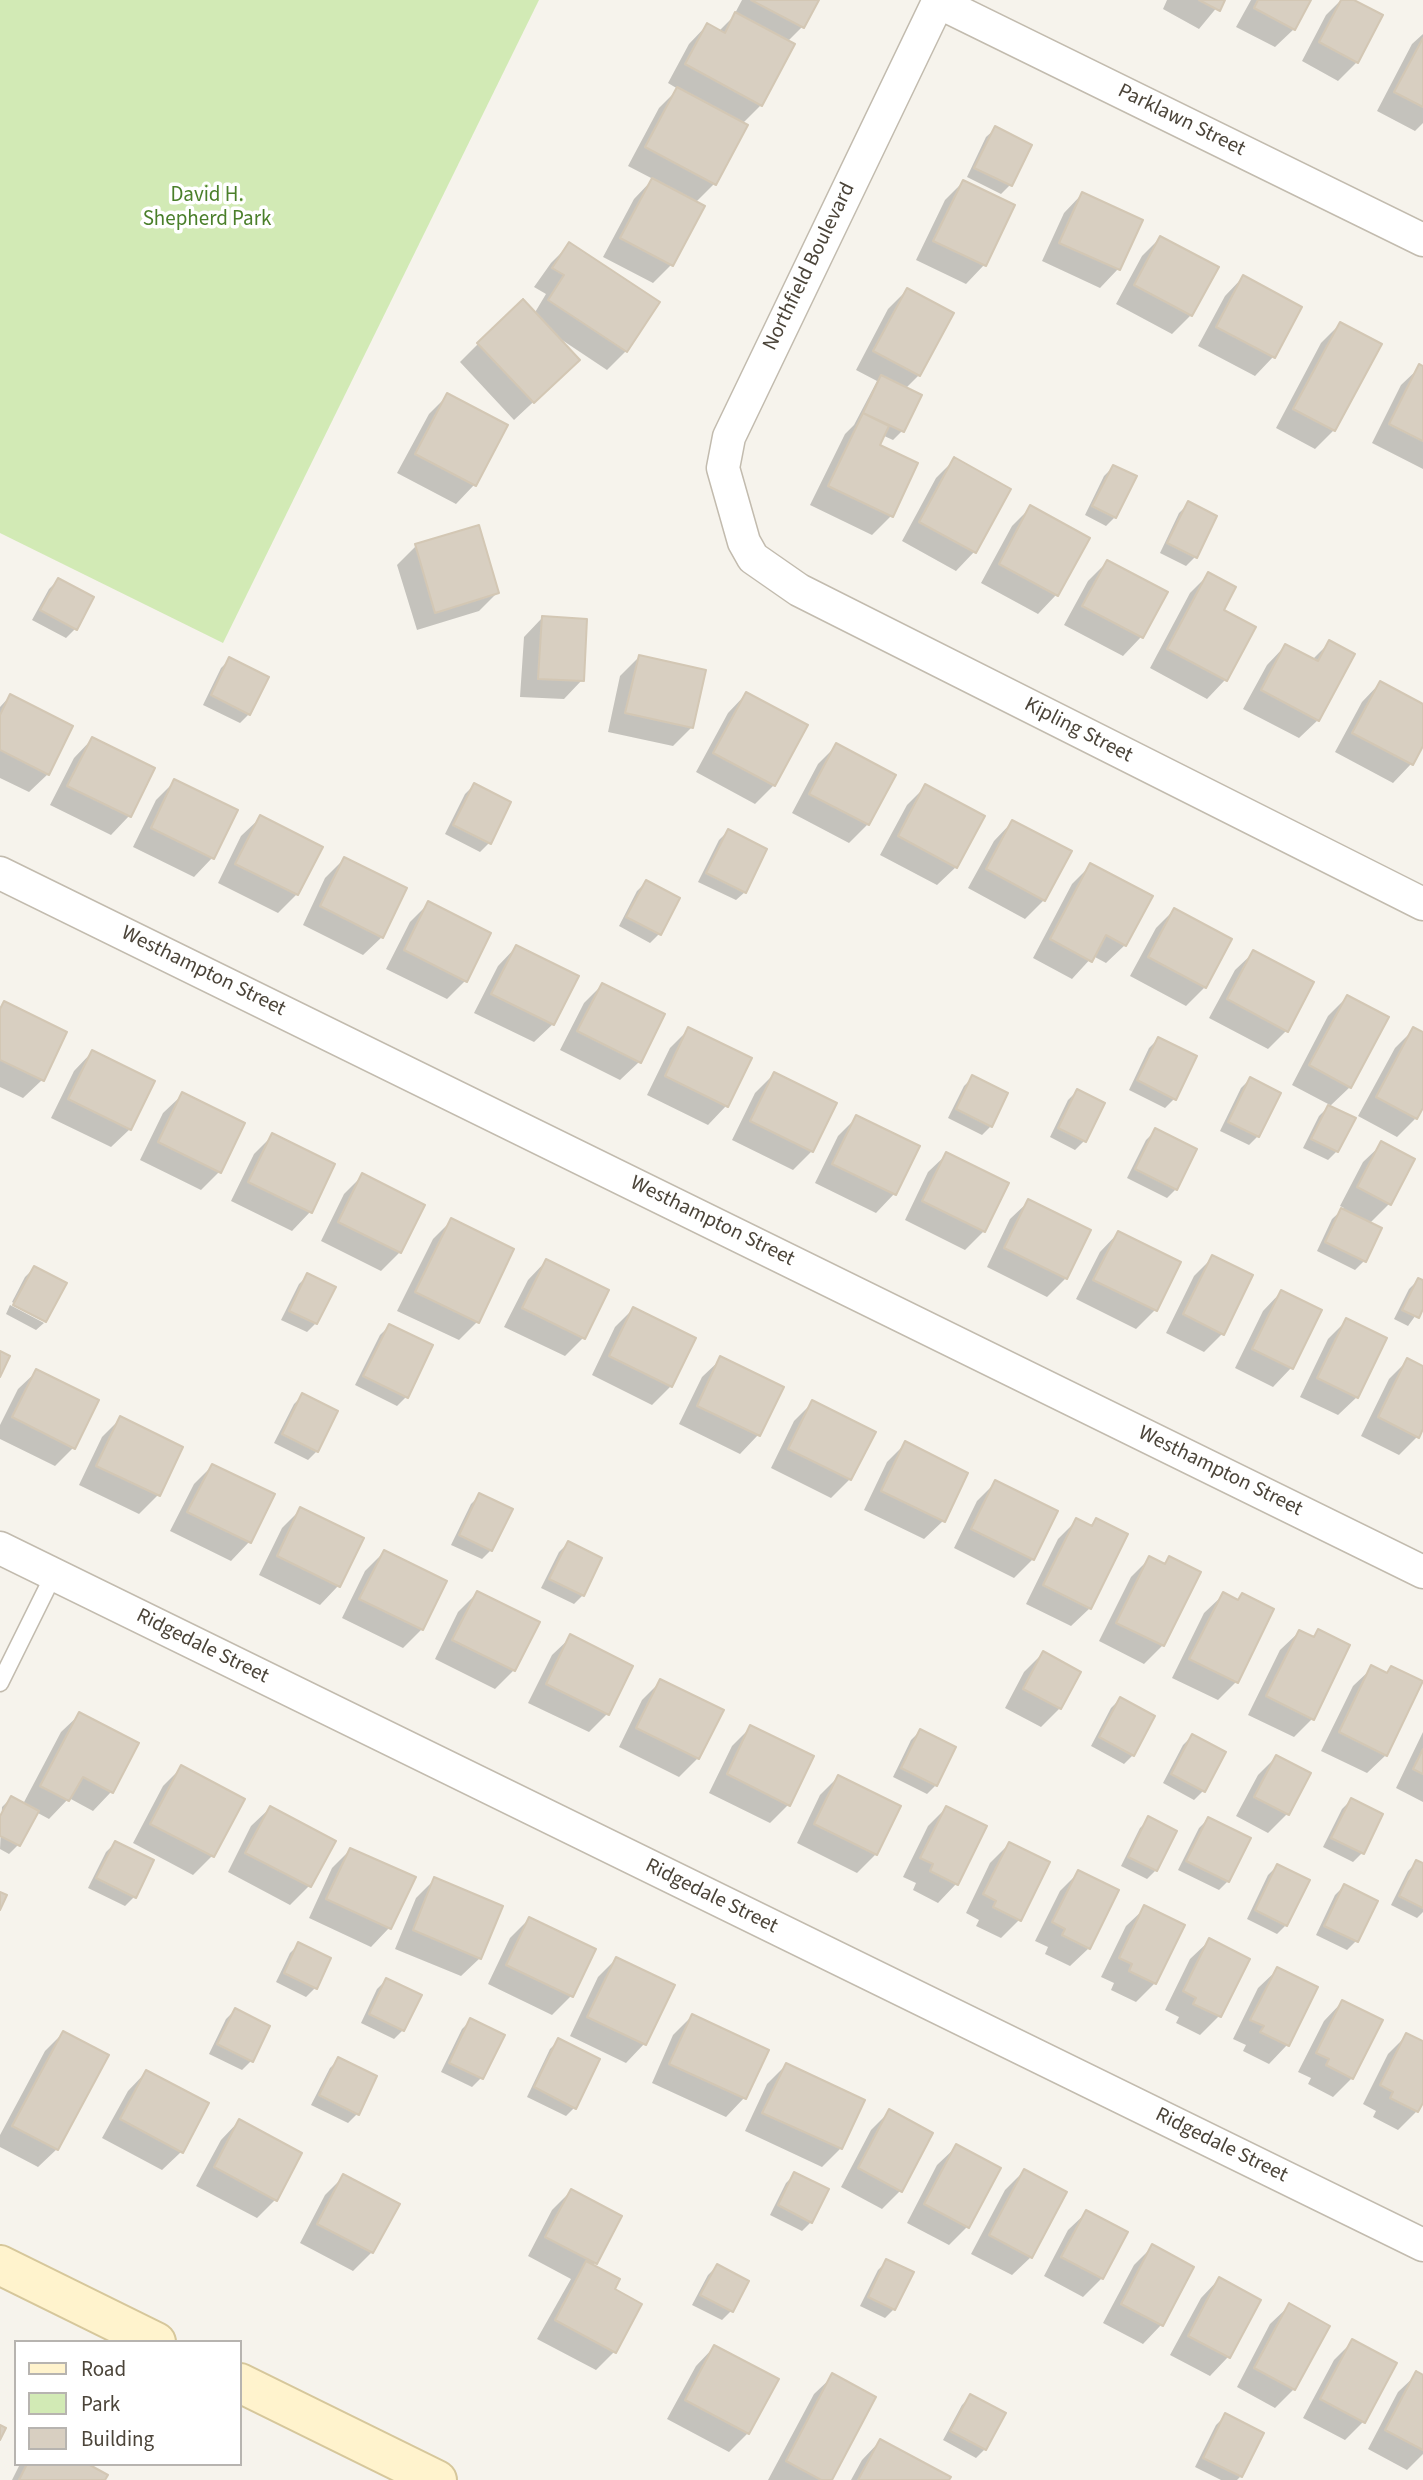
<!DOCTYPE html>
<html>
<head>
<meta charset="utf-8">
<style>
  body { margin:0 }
  #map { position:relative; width:1423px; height:2480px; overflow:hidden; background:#f6f3ec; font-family:"Source Sans 3",sans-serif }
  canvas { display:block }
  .legend { position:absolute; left:14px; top:2340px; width:228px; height:126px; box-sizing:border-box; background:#fff; border:2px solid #b7b4b0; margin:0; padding:9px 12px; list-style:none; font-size:21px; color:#4b4439 }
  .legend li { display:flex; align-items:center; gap:14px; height:35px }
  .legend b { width:35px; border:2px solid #b7b4b0 }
</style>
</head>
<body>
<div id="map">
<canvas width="1423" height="2480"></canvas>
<ul class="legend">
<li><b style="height:9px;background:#fff3cd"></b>Road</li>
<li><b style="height:19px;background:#d2eab5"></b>Park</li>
<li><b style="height:19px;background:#d8cfc1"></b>Building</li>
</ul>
</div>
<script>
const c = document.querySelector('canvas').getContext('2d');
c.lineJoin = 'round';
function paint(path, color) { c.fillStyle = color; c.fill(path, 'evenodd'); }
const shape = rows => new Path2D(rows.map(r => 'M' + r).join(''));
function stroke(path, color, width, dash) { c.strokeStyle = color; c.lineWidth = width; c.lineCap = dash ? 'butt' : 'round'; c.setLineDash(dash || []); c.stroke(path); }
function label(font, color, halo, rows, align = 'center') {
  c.font = font + ' "Source Sans 3",sans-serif'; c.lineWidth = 7; c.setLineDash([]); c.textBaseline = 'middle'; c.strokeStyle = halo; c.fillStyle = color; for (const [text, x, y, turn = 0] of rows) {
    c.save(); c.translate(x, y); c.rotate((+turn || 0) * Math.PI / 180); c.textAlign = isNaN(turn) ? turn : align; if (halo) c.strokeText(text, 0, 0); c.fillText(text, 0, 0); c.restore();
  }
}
paint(shape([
  [0,0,539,0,223,643,0,533]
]), '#d2eab5');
paint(shape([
  [742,0,817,0,802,27,787,42,761,105,742,124,714,184,695,203,671,265,653,283,603,257,634,199,653,179,628,166,659,108,678,89,668,83,689,44,707,25,719,31,733,17],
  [1167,0,1223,0,1199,29,1163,9],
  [1251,0,1309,0,1294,29,1275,47,1236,27],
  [1341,0,1351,0,1357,62,1338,81,1302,61,1326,15],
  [1423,34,1423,123,1415,131,1377,111,1412,44],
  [995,129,1030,146,1010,185,1001,194,967,177,986,137],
  [963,182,1013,206,984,265,966,284,916,260,945,200],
  [1082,194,1118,269,1100,288,1042,261,1064,213],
  [1160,238,1191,315,1172,334,1116,304,1142,256],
  [570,244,626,351,607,370,559,338,559,378,514,420,460,362,478,344,534,314,546,294,534,287,551,263],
  [1243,277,1300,307,1273,357,1255,376,1198,346,1225,296],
  [907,290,919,375,905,389,920,396,902,431,893,440,882,435,877,446,916,464,891,516,872,535,810,505,845,434,854,425,877,381,856,370,888,309],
  [1340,324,1334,430,1315,449,1276,428,1321,343],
  [1420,367,1423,368,1423,469,1372,443,1401,385],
  [448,395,506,426,474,485,456,504,397,473,429,414],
  [954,460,1009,490,974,552,956,571,902,541,936,478],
  [1113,467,1115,517,1106,526,1085,515,1104,476],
  [1188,504,1195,557,1186,566,1160,553,1179,513],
  [1031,507,1087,539,1056,595,1038,614,981,583,1012,526],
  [478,527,497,593,479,611,417,630,397,565,416,546],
  [1107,562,1141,637,1123,656,1064,625,1088,581],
  [1209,574,1221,611,1225,680,1207,699,1150,668,1190,593],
  [58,580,75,629,66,638,32,620,49,589],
  [542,618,582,680,564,699,520,697,524,637],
  [1329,643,1318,720,1299,738,1243,709,1267,665,1285,646,1312,660],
  [639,657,692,727,673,746,608,732,620,676],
  [230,659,249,714,240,723,203,705,221,668],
  [1380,683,1423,706,1423,742,1411,764,1393,783,1335,752,1362,702],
  [746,694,774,785,755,804,696,772,728,713],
  [10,696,48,774,29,792,0,778,0,707],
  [92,739,129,816,111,835,50,805,74,758],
  [837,745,868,824,849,843,792,813,818,764],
  [175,781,212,858,194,877,133,847,156,800],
  [474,785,489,843,480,852,445,834,465,794],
  [926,786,956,867,937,885,880,855,907,805],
  [260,818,297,894,278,913,218,883,241,836],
  [1012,822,1044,900,1025,919,968,888,994,841],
  [728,831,745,892,736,900,698,882,719,840],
  [344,859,382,937,363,955,303,925,325,878],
  [1091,865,1125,945,1106,963,1093,956,1072,979,1033,958,1072,884],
  [646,882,659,934,650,943,619,926,637,891],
  [428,904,465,981,447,999,386,969,410,922],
  [1174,910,1205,987,1186,1006,1130,976,1156,928],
  [516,947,553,1024,534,1042,474,1013,498,966],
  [1254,952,1286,1031,1268,1049,1209,1018,1235,970],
  [602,985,639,1062,620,1080,560,1050,584,1003],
  [1347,997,1350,1087,1329,1107,1337,1151,1328,1160,1303,1148,1319,1116,1330,1105,1292,1085,1328,1016],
  [4,1003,42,1080,23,1098,0,1087,0,1007],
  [689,1029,726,1106,708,1125,647,1095,670,1048],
  [1414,1029,1423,1034,1423,1105,1416,1118,1397,1137,1358,1116,1395,1048],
  [1158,1039,1174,1099,1165,1108,1129,1090,1149,1048],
  [92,1052,130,1129,111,1147,51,1118,74,1071],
  [774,1074,812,1151,793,1170,732,1140,755,1093],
  [973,1077,991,1126,982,1135,948,1118,964,1086],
  [1250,1079,1258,1136,1249,1145,1220,1131,1241,1088],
  [1077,1091,1084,1141,1075,1150,1050,1137,1068,1100],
  [182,1095,219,1172,201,1190,140,1160,163,1113],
  [857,1117,894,1194,876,1213,815,1183,838,1136],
  [1155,1131,1176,1189,1167,1198,1127,1178,1146,1140],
  [273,1135,333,1165,310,1212,292,1231,231,1201,254,1154],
  [1382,1144,1389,1204,1369,1224,1364,1261,1355,1270,1317,1251,1332,1219,1344,1208,1340,1206,1363,1162],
  [947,1154,984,1231,965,1250,905,1220,928,1172],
  [363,1175,423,1205,400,1252,381,1271,321,1241,344,1194],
  [1029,1201,1066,1278,1047,1297,987,1267,1010,1219],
  [452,1220,477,1322,459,1340,397,1311,433,1239],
  [1118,1233,1179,1263,1155,1310,1136,1329,1076,1299,1100,1252],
  [1212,1258,1222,1334,1204,1352,1166,1333,1194,1276],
  [546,1261,583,1338,565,1356,504,1327,528,1280],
  [34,1268,65,1284,45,1322,12,1302,25,1277],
  [308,1275,333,1287,316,1323,307,1332,281,1320,299,1284],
  [1418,1280,1423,1282,1423,1305,1408,1326,1394,1319,1409,1289],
  [1281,1292,1291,1368,1273,1387,1235,1368,1263,1311],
  [10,1305,44,1323,36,1330,6,1314],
  [633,1309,671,1386,652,1405,592,1375,615,1327],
  [1347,1320,1357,1397,1338,1415,1300,1397,1328,1339],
  [389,1326,406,1397,397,1406,355,1385,380,1335],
  [721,1359,781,1388,758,1435,740,1454,679,1424,702,1377],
  [1407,1361,1423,1368,1423,1425,1417,1437,1399,1455,1361,1436,1389,1379],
  [37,1371,73,1448,55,1466,0,1439,0,1425,18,1389],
  [303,1395,317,1451,308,1460,274,1443,294,1404],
  [813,1402,873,1432,850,1479,831,1498,771,1468,794,1421],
  [120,1419,181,1448,158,1495,139,1514,79,1485,102,1437],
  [906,1443,943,1521,924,1539,864,1510,887,1462],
  [212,1466,273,1495,249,1542,231,1561,170,1531,194,1484],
  [996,1482,1033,1559,1014,1578,954,1548,977,1501],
  [480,1495,491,1550,482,1559,451,1545,471,1504],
  [301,1509,338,1586,320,1605,259,1575,282,1528],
  [1096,1520,1090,1608,1071,1626,1026,1604,1058,1539,1076,1521,1089,1527],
  [568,1543,583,1595,574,1604,541,1588,559,1552],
  [384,1552,445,1582,422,1629,403,1648,342,1618,365,1571],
  [1150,1558,1163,1565,1169,1558,1163,1645,1144,1664,1099,1641,1131,1577],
  [477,1593,514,1670,495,1689,435,1659,458,1612],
  [1223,1595,1236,1601,1242,1595,1236,1682,1218,1700,1172,1678,1204,1613],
  [1319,1631,1312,1719,1294,1737,1248,1715,1280,1650,1299,1632,1312,1638],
  [571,1637,607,1714,589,1732,528,1703,552,1655],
  [1043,1653,1079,1672,1060,1708,1041,1727,1005,1708,1024,1672],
  [1372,1668,1385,1674,1392,1668,1386,1755,1367,1773,1321,1751,1353,1686],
  [661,1681,698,1758,679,1777,619,1747,642,1700],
  [1120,1699,1133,1755,1124,1764,1091,1746,1111,1708],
  [80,1714,111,1792,93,1811,69,1798,49,1819,36,1812,18,1845,9,1854,0,1849,2,1807,11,1798,23,1804,61,1732],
  [751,1727,788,1805,770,1823,709,1793,732,1746],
  [920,1731,936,1785,927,1794,893,1777,911,1740],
  [1423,1732,1423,1802,1396,1788],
  [1192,1736,1203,1791,1194,1800,1163,1783,1183,1745],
  [1276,1757,1309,1774,1287,1814,1268,1833,1236,1816,1258,1775],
  [182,1767,242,1799,212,1856,193,1875,133,1843,163,1786],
  [838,1777,876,1854,857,1873,797,1843,820,1795],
  [1351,1800,1362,1853,1353,1862,1323,1847,1342,1809],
  [270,1808,333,1841,309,1886,290,1905,228,1872,251,1826],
  [946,1808,956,1884,938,1903,913,1890,916,1883,903,1877,928,1826],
  [1149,1819,1156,1870,1147,1879,1121,1866,1140,1828],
  [1208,1819,1228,1881,1219,1890,1178,1870,1199,1828],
  [115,1843,134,1897,125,1906,88,1888,106,1852],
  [1009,1844,1019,1920,1001,1938,976,1926,979,1920,966,1913,990,1863],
  [350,1850,389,1928,371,1947,309,1918,332,1868],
  [1417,1862,1423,1865,1423,1912,1417,1918,1391,1905,1408,1871],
  [1277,1866,1286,1925,1277,1934,1247,1919,1268,1875],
  [1079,1872,1089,1948,1070,1966,1045,1954,1048,1947,1035,1941,1060,1891],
  [435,1879,480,1958,461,1976,395,1949,416,1898],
  [1344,1886,1376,1901,1356,1941,1347,1950,1316,1935,1335,1895],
  [1145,1908,1155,1983,1136,2002,1111,1990,1114,1983,1101,1977,1126,1926],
  [529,1919,571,1996,552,2015,488,1984,510,1938],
  [1209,1941,1247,1959,1219,2016,1200,2035,1176,2023,1179,2017,1165,2010,1190,1959],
  [299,1944,315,1988,306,1997,276,1982,290,1953],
  [616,1959,644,2044,626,2063,570,2036,598,1977],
  [1277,1970,1315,1988,1287,2045,1269,2064,1243,2051,1246,2045,1233,2039,1258,1988],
  [386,1980,403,2030,394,2039,361,2023,377,1989],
  [1342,2002,1352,2078,1333,2097,1308,2084,1311,2078,1298,2072,1324,2021],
  [235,2010,268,2026,251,2061,242,2070,209,2054,226,2019],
  [692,2016,744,2098,726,2117,652,2083,673,2035],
  [471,2020,481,2078,472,2087,441,2072,462,2029],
  [63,2033,57,2149,38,2167,0,2147,0,2135,45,2051],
  [1407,2035,1423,2043,1423,2099,1417,2111,1398,2130,1373,2117,1376,2111,1363,2104,1388,2054],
  [559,2040,575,2107,566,2116,527,2097,550,2049],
  [339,2059,357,2114,348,2123,311,2105,330,2068],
  [786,2065,841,2148,822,2167,745,2131,767,2084],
  [146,2072,181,2152,162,2170,102,2138,128,2091],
  [890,2111,900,2191,882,2209,841,2187,871,2130],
  [239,2121,276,2199,257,2218,196,2186,221,2140],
  [956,2147,968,2226,949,2245,907,2223,937,2165],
  [1024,2171,1031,2257,1012,2275,971,2254,1005,2190],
  [795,2174,811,2222,802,2231,770,2215,786,2183],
  [343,2177,372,2252,353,2271,300,2243,325,2195],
  [571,2191,620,2217,592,2267,612,2290,614,2352,596,2370,537,2339,571,2279,528,2256,552,2210],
  [1087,2212,1102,2278,1083,2297,1044,2276,1068,2230],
  [1152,2247,1161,2325,1143,2344,1103,2323,1134,2265],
  [887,2261,894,2309,885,2318,860,2306,878,2270],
  [717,2266,747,2282,731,2311,722,2320,692,2305,708,2275],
  [1219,2279,1259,2300,1228,2357,1210,2376,1170,2355,1201,2298],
  [1289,2306,1294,2389,1275,2408,1237,2387,1270,2324],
  [1353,2341,1363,2422,1345,2440,1303,2418,1334,2360],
  [714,2347,748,2433,729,2452,667,2419,696,2366],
  [1417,2374,1423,2377,1423,2454,1407,2470,1368,2449,1398,2392],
  [833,2376,830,2480,768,2480,814,2394],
  [971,2396,985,2449,976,2458,943,2440,962,2405],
  [1225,2416,1241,2476,1237,2480,1221,2480,1195,2467,1216,2425],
  [880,2441,947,2480,851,2480,862,2460],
  [20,2464,84,2464,103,2480,12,2480]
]), '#0003');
const building = shape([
  [751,0,819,0,804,28,751,0],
  [1199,0,1225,0,1220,11,1199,0],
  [1258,0,1311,0,1295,30,1254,8,1258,0],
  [1341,0,1354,0,1383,15,1358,63,1319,42,1341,0],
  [735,12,795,44,762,106,685,64,707,23,725,33,735,12],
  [1423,38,1423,107,1394,92,1423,38],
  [677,87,748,125,716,185,645,147,677,87],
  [995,126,1032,145,1012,186,974,168,995,126],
  [652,178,705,206,673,266,620,238,652,178],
  [963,180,1015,205,986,266,933,241,963,180],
  [1082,192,1143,220,1120,270,1059,243,1082,192],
  [1160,236,1219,267,1192,316,1134,285,1160,236],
  [569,242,660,302,627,352,548,300,564,275,552,268,569,242],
  [1243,275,1302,307,1275,358,1216,327,1243,275],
  [907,288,954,313,920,376,873,351,907,288],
  [523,299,580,360,534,403,477,343,523,299],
  [1340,322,1382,344,1335,431,1293,409,1340,322],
  [1419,364,1423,366,1423,441,1389,424,1419,364],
  [881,375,922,395,904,432,863,413,881,375],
  [447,393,508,425,476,486,415,454,447,393],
  [863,413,889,426,880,445,918,463,893,517,828,486,863,413],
  [954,457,1011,489,976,553,919,522,954,457],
  [1113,465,1137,476,1116,518,1092,506,1113,465],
  [1188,501,1217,516,1197,558,1167,543,1188,501],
  [1030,505,1090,538,1058,596,999,564,1030,505],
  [479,525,499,593,435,613,415,544,479,525],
  [1107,560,1168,592,1143,638,1082,606,1107,560],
  [1208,572,1236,587,1224,610,1256,627,1227,681,1167,649,1208,572],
  [58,578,94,597,77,630,40,610,58,578],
  [542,616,587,619,584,681,538,679,542,616],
  [1329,640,1355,654,1319,721,1261,690,1285,644,1318,661,1329,640],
  [639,655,706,670,693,728,625,713,639,655],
  [229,657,269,677,250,715,211,695,229,657],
  [1380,681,1423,704,1423,746,1413,765,1352,733,1380,681],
  [746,692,808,725,775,786,713,753,746,692],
  [10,694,73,726,49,775,0,750,0,715,10,694],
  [92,737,155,768,131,817,67,786,92,737],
  [836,743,896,775,869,825,809,794,836,743],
  [174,779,238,810,214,859,151,828,174,779],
  [474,783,511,802,491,844,453,825,474,783],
  [925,784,985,816,957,868,898,836,925,784],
  [260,815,323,847,298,895,235,864,260,815],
  [1012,820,1072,851,1045,901,986,869,1012,820],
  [728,829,767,849,746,893,706,873,728,829],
  [344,857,407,888,383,938,320,906,344,857],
  [1090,863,1153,896,1126,946,1106,935,1092,962,1050,939,1090,863],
  [646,880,680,898,661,935,626,917,646,880],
  [428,901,491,933,467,982,404,950,428,901],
  [1174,908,1232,939,1206,988,1148,957,1174,908],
  [516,945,579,976,554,1025,491,994,516,945],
  [1253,950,1314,982,1288,1032,1227,999,1253,950],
  [602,983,665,1014,641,1063,577,1031,602,983],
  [1347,995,1389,1017,1351,1088,1309,1065,1347,995],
  [4,1001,67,1032,44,1081,0,1060,0,1009,4,1001],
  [688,1027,752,1058,728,1107,665,1076,688,1027],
  [1413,1027,1423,1032,1423,1108,1417,1119,1376,1097,1413,1027],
  [1158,1037,1197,1056,1176,1100,1137,1080,1158,1037],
  [92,1050,155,1081,131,1130,68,1099,92,1050],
  [774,1072,837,1103,813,1152,750,1121,774,1072],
  [972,1075,1008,1093,992,1127,956,1109,972,1075],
  [1250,1077,1281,1093,1259,1137,1228,1122,1250,1077],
  [1077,1089,1105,1103,1086,1142,1058,1128,1077,1089],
  [182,1092,245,1123,221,1173,158,1142,182,1092],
  [1328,1105,1356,1118,1338,1152,1311,1139,1328,1105],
  [856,1115,920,1146,896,1195,832,1164,856,1115],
  [1155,1128,1197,1149,1177,1190,1135,1169,1155,1128],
  [272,1133,335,1164,312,1213,248,1182,272,1133],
  [1381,1141,1415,1159,1391,1205,1357,1187,1381,1141],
  [946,1152,1009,1183,985,1232,922,1201,946,1152],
  [362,1173,425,1205,401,1253,338,1222,362,1173],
  [1028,1199,1091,1230,1067,1279,1004,1248,1028,1199],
  [1341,1208,1382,1228,1366,1262,1325,1242,1341,1208],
  [451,1218,514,1249,479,1323,415,1292,451,1218],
  [1118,1231,1181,1262,1157,1311,1093,1280,1118,1231],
  [1212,1255,1253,1275,1224,1335,1183,1314,1212,1255],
  [546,1259,609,1290,585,1339,522,1308,546,1259],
  [34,1266,67,1283,46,1322,13,1305,34,1266],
  [307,1273,336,1287,317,1324,289,1311,307,1273],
  [1418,1278,1423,1280,1423,1309,1419,1318,1402,1310,1418,1278],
  [1281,1290,1322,1310,1293,1369,1252,1349,1281,1290],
  [633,1307,696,1338,672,1387,609,1356,633,1307],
  [1346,1318,1387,1338,1358,1398,1317,1378,1346,1318],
  [389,1324,433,1345,408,1398,363,1376,389,1324],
  [0,1351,10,1356,0,1377,0,1351],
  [720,1356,784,1387,760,1436,697,1406,720,1356],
  [1407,1358,1423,1366,1423,1429,1419,1438,1378,1417,1407,1358],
  [36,1369,99,1400,75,1449,12,1417,36,1369],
  [302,1393,338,1411,318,1452,282,1434,302,1393],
  [812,1400,876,1432,851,1480,788,1449,812,1400],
  [120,1416,183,1447,160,1496,96,1466,120,1416],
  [905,1441,968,1473,945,1522,881,1491,905,1441],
  [212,1464,275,1494,251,1543,187,1512,212,1464],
  [995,1480,1058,1511,1034,1560,971,1529,995,1480],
  [479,1493,513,1509,492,1551,459,1535,479,1493],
  [300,1507,364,1538,340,1587,277,1556,300,1507],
  [1076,1518,1092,1526,1096,1518,1128,1534,1091,1609,1043,1585,1076,1518],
  [568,1541,602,1558,584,1596,549,1579,568,1541],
  [384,1550,447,1581,423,1630,359,1599,384,1550],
  [1149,1556,1165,1564,1169,1556,1201,1572,1164,1646,1116,1623,1149,1556],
  [477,1591,540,1622,515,1671,452,1640,477,1591],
  [1223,1592,1238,1600,1242,1593,1274,1609,1238,1683,1189,1659,1223,1592],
  [1318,1629,1350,1645,1314,1720,1266,1696,1299,1630,1314,1637,1318,1629],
  [570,1634,633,1666,609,1715,546,1684,570,1634],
  [1043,1651,1081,1672,1061,1709,1023,1689,1043,1651],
  [1371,1665,1387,1673,1391,1666,1423,1681,1387,1756,1339,1732,1371,1665],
  [660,1679,724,1710,699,1759,636,1728,660,1679],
  [1120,1697,1155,1716,1134,1756,1099,1737,1120,1697],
  [79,1712,139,1743,113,1793,83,1777,69,1801,40,1786,79,1712],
  [750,1725,814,1756,790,1806,727,1774,750,1725],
  [920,1729,956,1747,937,1786,901,1768,920,1729],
  [1192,1734,1226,1752,1205,1792,1171,1774,1192,1734],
  [1423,1749,1423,1774,1413,1769,1423,1749],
  [1276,1755,1311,1773,1289,1815,1254,1797,1276,1755],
  [181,1765,245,1799,214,1857,150,1824,181,1765],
  [838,1775,901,1806,877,1855,814,1824,838,1775],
  [11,1796,39,1811,20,1846,0,1836,0,1816,11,1796],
  [1351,1798,1383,1814,1364,1854,1331,1838,1351,1798],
  [270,1806,336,1841,311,1887,245,1853,270,1806],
  [946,1806,987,1826,958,1885,930,1871,933,1864,920,1858,946,1806],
  [1148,1816,1177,1831,1157,1871,1128,1857,1148,1816],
  [1208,1817,1251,1838,1229,1882,1186,1861,1208,1817],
  [115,1841,154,1860,136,1898,96,1878,115,1841],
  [1009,1842,1050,1862,1021,1921,993,1907,996,1901,983,1894,1009,1842],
  [350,1848,416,1877,391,1929,326,1899,350,1848],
  [1416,1860,1423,1863,1423,1908,1399,1896,1416,1860],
  [1277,1864,1310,1880,1287,1926,1255,1910,1277,1864],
  [1078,1870,1119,1890,1090,1949,1062,1935,1065,1929,1052,1922,1078,1870],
  [434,1877,503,1906,481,1959,413,1930,434,1877],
  [1344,1884,1378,1901,1358,1942,1324,1926,1344,1884],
  [0,1892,7,1895,0,1910,0,1892],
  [1144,1905,1185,1925,1156,1984,1129,1971,1132,1964,1119,1958,1144,1905],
  [529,1917,596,1949,573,1997,506,1965,529,1917],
  [1209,1938,1250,1959,1221,2017,1193,2004,1196,1998,1183,1991,1209,1938],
  [298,1942,331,1958,317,1989,284,1973,298,1942],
  [616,1957,675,1985,646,2045,587,2017,616,1957],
  [1277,1967,1318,1987,1289,2046,1260,2032,1264,2026,1250,2020,1277,1967],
  [386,1978,422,1995,404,2031,369,2014,386,1978],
  [1342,2000,1383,2020,1353,2079,1326,2065,1329,2059,1316,2053,1342,2000],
  [235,2008,270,2026,253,2062,217,2044,235,2008],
  [692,2014,769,2050,746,2099,669,2064,692,2014],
  [470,2018,505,2035,483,2079,449,2063,470,2018],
  [63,2031,109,2055,58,2150,12,2126,63,2031],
  [1406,2033,1423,2041,1423,2103,1418,2112,1390,2098,1393,2092,1380,2085,1406,2033],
  [558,2038,600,2059,576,2109,534,2087,558,2038],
  [338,2057,377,2076,359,2115,319,2095,338,2057],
  [786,2063,865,2100,842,2149,762,2113,786,2063],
  [146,2070,209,2103,183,2153,120,2119,146,2070],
  [889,2109,933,2133,902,2192,858,2168,889,2109],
  [239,2119,302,2153,277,2201,214,2167,239,2119],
  [956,2144,1001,2168,969,2228,924,2204,956,2144],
  [1024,2169,1067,2192,1032,2258,989,2235,1024,2169],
  [794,2172,829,2189,812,2223,778,2205,794,2172],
  [343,2174,400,2204,373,2253,317,2224,343,2174],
  [571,2189,622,2216,597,2264,545,2237,571,2189],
  [1086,2210,1128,2232,1103,2279,1061,2257,1086,2210],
  [1152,2244,1194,2267,1163,2326,1121,2304,1152,2244],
  [886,2259,914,2272,895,2310,868,2297,886,2259],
  [586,2261,620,2279,615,2289,642,2304,616,2353,555,2320,586,2261],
  [717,2264,749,2281,733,2312,700,2295,717,2264],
  [1219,2277,1261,2300,1230,2358,1188,2336,1219,2277],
  [1289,2303,1330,2326,1295,2390,1254,2368,1289,2303],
  [1352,2339,1397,2363,1365,2423,1320,2399,1352,2339],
  [714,2345,779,2379,749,2434,685,2400,714,2345],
  [1416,2371,1423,2375,1423,2450,1385,2430,1416,2371],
  [832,2373,876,2397,832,2480,821,2480,786,2461,832,2373],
  [970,2394,1006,2413,986,2450,950,2431,970,2394],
  [1225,2413,1264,2433,1242,2477,1203,2458,1225,2413],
  [0,2425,6,2428,0,2440,0,2425],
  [880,2439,951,2477,949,2480,858,2480,880,2439],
  [27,2464,88,2464,108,2475,105,2480,19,2480,27,2464]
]);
paint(building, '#d8cfc1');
stroke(building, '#d3c7b4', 2);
const service = shape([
  [0,1683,54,1574]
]);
const minor = shape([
  [939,0,729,437,723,468,744,542,753,558,799,590,1423,904],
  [938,2,1423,240],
  [0,873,1423,1572],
  [0,1548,1423,2245]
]);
const secondary = shape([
  [0,2265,156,2342],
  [240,2383,437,2480]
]);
stroke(service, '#c2bbae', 19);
stroke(minor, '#c2bbae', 35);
stroke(secondary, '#d6c79b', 42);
stroke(service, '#fff', 16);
stroke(minor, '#fff', 32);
stroke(secondary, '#fff3cd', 38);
label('21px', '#4b4439', '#fff', [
  ["Parklawn Street",1181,121,26],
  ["Northfield Boulevard",810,267,-64],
  ["Kipling Street",1078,731,27],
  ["Westhampton Street",203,972,26],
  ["Westhampton Street",712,1222,26],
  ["Westhampton Street",1220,1472,26],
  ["Ridgedale Street",202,1647,26],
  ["Ridgedale Street",711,1897,26],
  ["Ridgedale Street",1221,2146,26]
]);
label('21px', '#4a7f2a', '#fff', [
  ["David H.",207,196],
  ["Shepherd Park",207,220]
]);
</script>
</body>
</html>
